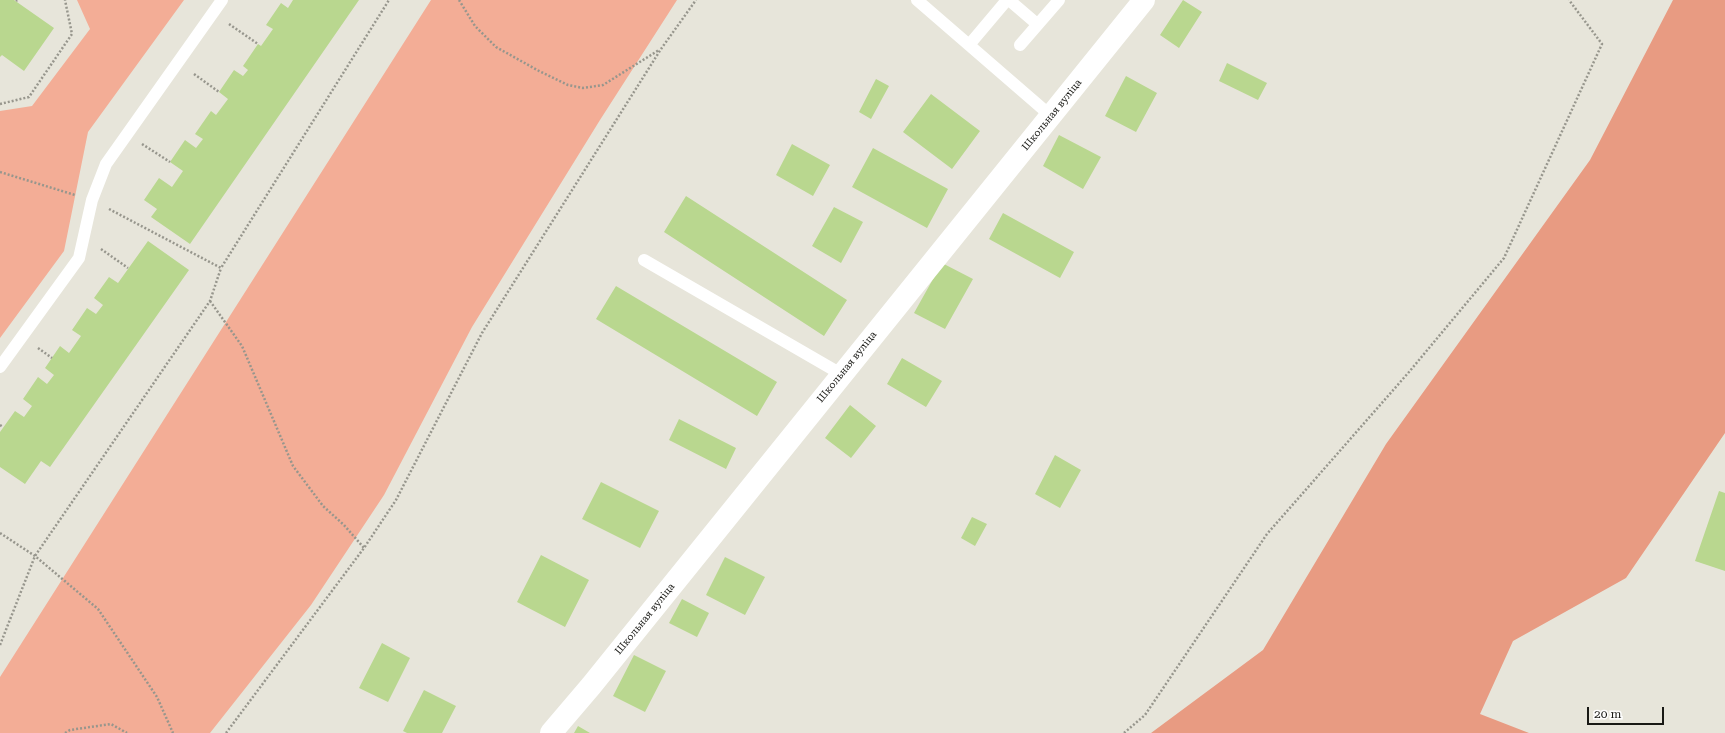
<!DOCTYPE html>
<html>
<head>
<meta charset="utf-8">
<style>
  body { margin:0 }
  #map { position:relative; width:1725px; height:733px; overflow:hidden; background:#e7e5da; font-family:"Roboto Serif",serif }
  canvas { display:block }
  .scale { position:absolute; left:1587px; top:707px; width:77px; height:18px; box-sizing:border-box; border:2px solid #191915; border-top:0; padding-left:5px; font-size:12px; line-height:14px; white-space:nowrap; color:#191915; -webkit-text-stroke:3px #fff; paint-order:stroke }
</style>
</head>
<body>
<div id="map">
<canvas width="1725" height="733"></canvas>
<div class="scale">20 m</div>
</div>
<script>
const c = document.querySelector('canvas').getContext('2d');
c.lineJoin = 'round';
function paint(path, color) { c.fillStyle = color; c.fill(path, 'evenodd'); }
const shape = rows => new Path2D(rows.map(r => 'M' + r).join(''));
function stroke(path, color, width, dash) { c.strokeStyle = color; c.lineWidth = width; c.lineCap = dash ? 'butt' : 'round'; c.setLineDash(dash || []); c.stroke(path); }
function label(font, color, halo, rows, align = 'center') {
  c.font = font + ' "Roboto Serif",serif'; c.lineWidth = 3; c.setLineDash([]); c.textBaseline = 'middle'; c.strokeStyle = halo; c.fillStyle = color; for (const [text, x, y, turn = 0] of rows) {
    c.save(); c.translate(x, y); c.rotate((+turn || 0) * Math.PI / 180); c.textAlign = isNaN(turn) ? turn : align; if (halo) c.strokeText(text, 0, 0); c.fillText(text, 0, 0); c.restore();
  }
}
paint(shape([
  [77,0,184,0,88,132,64,251,0,338,0,111,32,106,90,29],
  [431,0,677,0,600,120,472,327,384,495,311,605,210,733,0,733,0,677]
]), '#f3ad96');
paint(shape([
  [1673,0,1725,0,1725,433,1626,578,1513,641,1480,714,1529,733,1151,733,1263,650,1386,444,1590,160]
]), '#e89b82');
paint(shape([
  [0,0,14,0,54,28,24,71,2,55,0,57],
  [293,0,359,0,190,244,151,217,157,209,144,200,159,178,172,187,183,171,170,162,185,140,196,148,203,139,195,134,211,111,216,115,228,99,219,92,234,70,243,76,248,70,243,66,258,44,261,46,273,29,266,25,281,3,288,8],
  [1183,0,1202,12,1179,48,1160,35],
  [1227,63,1267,83,1258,100,1219,81],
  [1126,76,1157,93,1136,132,1105,116],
  [876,79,889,86,871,119,859,112],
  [931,94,980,131,952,169,903,132],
  [1059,135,1101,157,1083,189,1043,166],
  [792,144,830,165,813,196,776,175],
  [873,148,948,189,927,228,852,187],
  [686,196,847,300,824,336,664,232],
  [834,207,863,222,841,263,812,246],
  [1003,213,1074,252,1060,278,989,239],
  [148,241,189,270,50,467,41,461,25,484,0,467,0,432,15,411,24,417,32,406,23,399,38,377,47,384,54,375,45,368,60,346,69,353,81,336,72,330,87,308,96,314,103,305,94,298,109,277,118,283],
  [942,263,973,279,945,329,914,313],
  [616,286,777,382,757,416,596,319],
  [902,358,942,381,926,407,887,384],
  [850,405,876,426,851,458,825,438],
  [679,419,736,448,726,469,669,440],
  [1055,455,1081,470,1060,508,1035,494],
  [601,482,659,511,640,548,582,519],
  [1719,491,1725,493,1725,571,1695,561],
  [972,517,987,524,975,546,961,538],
  [541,555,589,580,565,627,517,602],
  [725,557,765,577,745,615,706,595],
  [682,599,709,613,697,637,669,623],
  [382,643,410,658,388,702,359,688],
  [634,655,666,671,645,712,613,696],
  [424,690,456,706,442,733,407,733,403,731],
  [578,726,590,733,574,733]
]), '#b9d78f');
stroke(shape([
  [459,0,475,26,496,47,539,71,568,85,583,88,603,85,659,50],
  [16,1,17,0],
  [229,24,258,44],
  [194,74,219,92],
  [0,104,29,97,72,34,65,0],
  [142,144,170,162],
  [0,172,75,195],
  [109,209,221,268,389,0],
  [101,249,128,268],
  [210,301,242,346,293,466,323,506,344,525,364,548],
  [38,348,52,358],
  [0,425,3,427],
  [0,533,35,556,98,609,157,697,173,733],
  [0,645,35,556,210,301,221,268],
  [65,733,70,730,111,724,127,733],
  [226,733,364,548,396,500,482,333,661,49,696,0],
  [1124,733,1145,715,1267,534,1409,372,1504,258,1602,44,1569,0]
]), '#97968d', 2.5, [2, 2]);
stroke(shape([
  [917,0,1051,116],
  [1009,0,1037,24],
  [969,45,1007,0],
  [1020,45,1059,0],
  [644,260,841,374],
  [0,367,79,258,92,200,106,164,222,0]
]), '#fff', 12);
stroke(shape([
  [551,733,591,686,1144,0]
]), '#fff', 22);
label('10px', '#191915', '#fff', [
  ["Школьная вуліца",1052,115,-51],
  ["Школьная вуліца",847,367,-51],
  ["Школьная вуліца",645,619,-51]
]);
</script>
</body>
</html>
